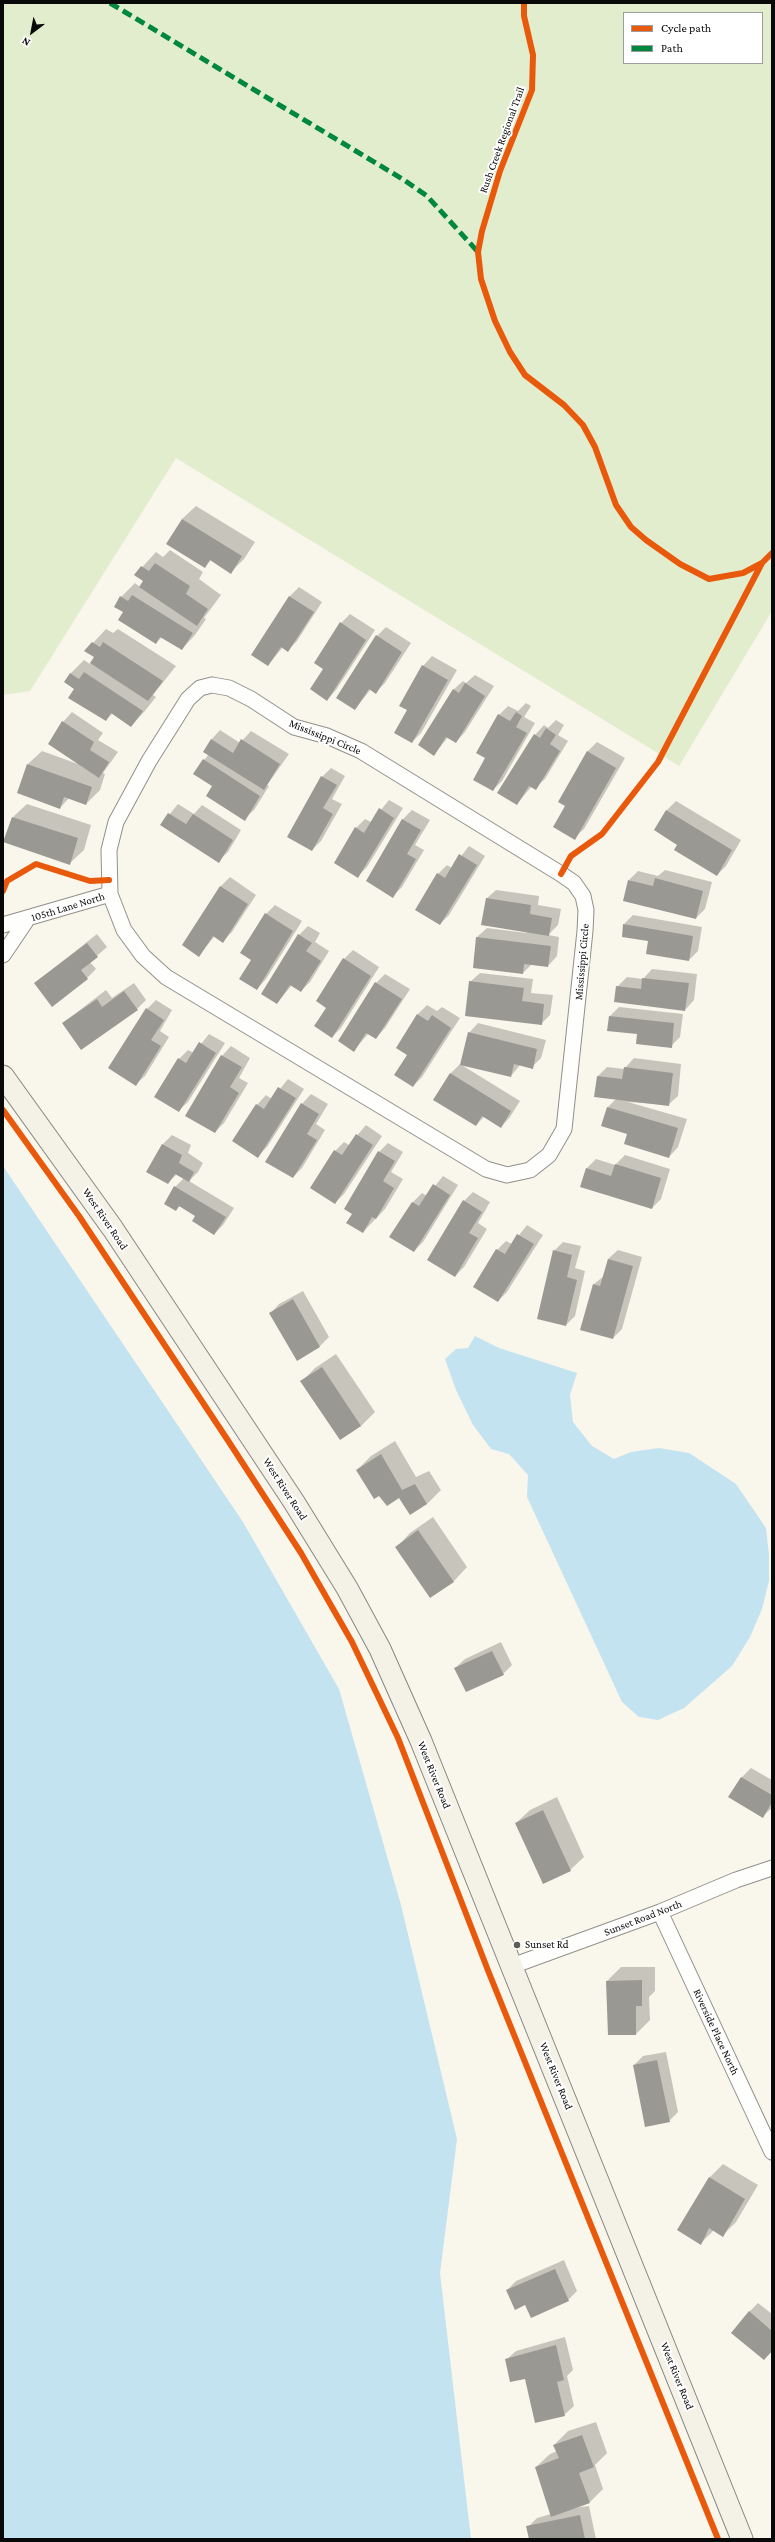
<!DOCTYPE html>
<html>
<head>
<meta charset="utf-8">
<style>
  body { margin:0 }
  #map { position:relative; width:775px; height:2542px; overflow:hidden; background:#f9f6ec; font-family:"Crimson Pro",serif }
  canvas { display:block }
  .frame { position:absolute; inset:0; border:4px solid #090909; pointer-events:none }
  .legend { position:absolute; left:623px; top:12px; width:140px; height:52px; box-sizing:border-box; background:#fff; border:1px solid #9d9d9d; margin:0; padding:5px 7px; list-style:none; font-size:12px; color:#090909 }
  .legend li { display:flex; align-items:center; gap:8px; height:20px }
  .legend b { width:20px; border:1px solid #9d9d9d }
  .north { position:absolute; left:12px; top:12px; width:40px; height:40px; -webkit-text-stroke:3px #fff; paint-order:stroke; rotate:212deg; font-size:11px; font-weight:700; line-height:16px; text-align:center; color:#090909 }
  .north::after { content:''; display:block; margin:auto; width:14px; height:18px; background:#090909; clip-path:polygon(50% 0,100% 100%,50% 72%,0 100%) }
</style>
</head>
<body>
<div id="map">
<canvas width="775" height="2542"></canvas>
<div class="frame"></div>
<ul class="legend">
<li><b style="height:5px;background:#e8590c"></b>Cycle path</li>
<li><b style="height:5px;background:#00873e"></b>Path</li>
</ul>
<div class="north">N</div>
</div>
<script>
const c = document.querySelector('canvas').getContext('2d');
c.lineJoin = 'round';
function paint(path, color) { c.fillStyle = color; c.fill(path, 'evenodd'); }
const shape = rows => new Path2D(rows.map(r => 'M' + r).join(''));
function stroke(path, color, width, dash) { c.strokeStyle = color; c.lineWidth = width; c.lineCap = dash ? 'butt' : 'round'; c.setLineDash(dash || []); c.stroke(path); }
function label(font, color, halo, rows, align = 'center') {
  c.font = font + ' "Crimson Pro",serif'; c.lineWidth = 4; c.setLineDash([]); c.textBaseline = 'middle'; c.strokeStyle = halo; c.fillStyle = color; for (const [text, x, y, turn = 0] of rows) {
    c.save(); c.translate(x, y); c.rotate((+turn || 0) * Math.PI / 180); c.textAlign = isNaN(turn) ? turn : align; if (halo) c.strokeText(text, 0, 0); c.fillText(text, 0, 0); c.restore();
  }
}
paint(shape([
  [3,3,772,3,772,611,679,766,176,458,30,691,3,695],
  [624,13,762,13,762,63,624,63]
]), '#e2edcd');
paint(shape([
  [3,1166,243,1522,339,1689,401,1905,457,2139,440,2273,471,2539,3,2539],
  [475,1336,499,1348,577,1373,570,1395,573,1422,592,1446,614,1459,631,1452,659,1448,689,1453,736,1484,766,1528,769,1555,769,1581,762,1609,750,1637,732,1666,684,1708,658,1720,639,1717,622,1702,527,1497,528,1475,509,1454,491,1449,473,1425,456,1390,445,1359,456,1349,468,1348]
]), '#c4e3f1');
paint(shape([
  [196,506,255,542,244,559,231,572,211,560,204,567,182,519],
  [170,550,203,572,199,579,221,595,204,618,206,619,195,635,182,649,162,637,156,643,125,612,121,597,135,583,140,587,144,580,135,575,156,552,163,557],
  [299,587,322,602,297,641,288,650,283,647,268,665,252,655,290,596],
  [350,614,375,630,336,690,327,700,341,623],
  [386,627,411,643,385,683,376,692,371,689,355,709,377,636],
  [106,629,113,633,118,629,176,666,153,695,156,697,144,712,131,726,113,713,106,720,75,688,70,674,84,660,90,664,95,657,93,643],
  [432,656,457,670,421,733,412,742,408,710,423,666],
  [475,675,494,686,465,732,456,742,448,737,434,755,453,690,463,681,466,683],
  [526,703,531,706,524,717,535,723,502,781,493,790,487,758,499,715,508,706,518,711],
  [72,712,103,733,98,740,118,752,103,773,105,774,100,790,86,804,69,798,60,808,28,764,42,751,78,764,49,744,63,722],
  [556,720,564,725,558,735,568,741,545,779,535,788,532,786,517,804,499,792,535,735,544,725,548,728],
  [220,730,240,743,251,731,289,754,267,785,269,786,254,810,244,819,213,786,204,760,209,754,211,740],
  [597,742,625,758,584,829,574,838,566,805,559,801,588,751],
  [331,768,345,776,332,799,342,804,321,841,312,850,322,777],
  [389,800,403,808,367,867,358,876,335,863,356,828,365,819,371,822],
  [676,801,741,840,726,866,717,875,678,844,655,830,667,810],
  [27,804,91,825,84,850,70,863,13,817],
  [178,804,194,814,202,805,241,830,228,852,218,861,161,825],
  [412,810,430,820,415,845,424,850,402,887,393,896,367,881,403,819],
  [469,846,485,856,449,915,440,924,438,874,447,865,452,868],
  [665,870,712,882,705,909,696,918,629,880,638,871,658,876],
  [230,877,256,895,232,932,223,941,215,936,199,955,221,886],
  [496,890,539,896,538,905,561,909,558,925,548,935,559,937,557,956,548,966,532,964,523,973,477,937,487,928,527,933,486,899],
  [275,905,302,921,266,979,257,989,253,959,266,914],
  [633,915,702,927,698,951,689,960,649,940,624,924],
  [308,926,320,933,315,942,329,951,310,982,301,991,292,985,277,1003,299,935],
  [97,934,107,947,90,962,96,969,87,978,35,983],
  [353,950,379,967,341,1028,332,1037,327,1007,344,959],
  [652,969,697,974,694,1000,685,1010,617,987,627,977,643,979],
  [480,973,533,979,531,993,553,995,550,1015,541,1024,470,982],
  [385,974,410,989,385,1028,376,1038,369,1033,354,1050,376,983],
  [134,983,146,1000,137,1009,63,1023,106,990,112,998],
  [156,1000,172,1010,160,1031,169,1037,145,1076,135,1085,147,1009],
  [427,1005,437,1011,442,1007,460,1018,422,1077,413,1086,408,1054,397,1047,418,1014],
  [619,1007,683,1014,680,1037,671,1046,638,1033,610,1016],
  [478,1023,546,1040,541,1058,532,1067,520,1065,511,1076,469,1033],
  [209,1034,225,1043,188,1102,178,1111,179,1059,188,1050,194,1053],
  [231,1046,250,1058,239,1078,248,1083,224,1123,215,1132,222,1056],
  [634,1058,681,1064,678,1096,668,1105,628,1102,687,1119,678,1147,669,1157,628,1133,608,1107,616,1099,598,1076,607,1067,624,1069],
  [460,1064,520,1101,510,1117,501,1127,485,1116,476,1125,434,1099,451,1073],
  [288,1079,304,1089,267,1147,258,1156,234,1141,257,1105,266,1095,272,1099],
  [311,1094,328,1104,316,1124,325,1130,302,1168,293,1177,267,1162,302,1104],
  [366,1125,382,1136,344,1194,335,1203,335,1151,344,1142,349,1145],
  [172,1135,191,1145,188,1153,203,1163,198,1172,189,1181,234,1208,223,1225,214,1234,196,1216,180,1206,175,1210,175,1187,184,1178,177,1174,168,1183,148,1171,163,1144],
  [388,1143,403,1152,391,1172,403,1179,385,1209,363,1232,353,1213,379,1152],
  [625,1155,670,1169,661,1199,652,1208,586,1169,596,1159,615,1165],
  [443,1176,458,1185,423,1242,414,1251,413,1202,422,1193,427,1196],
  [473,1192,490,1202,478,1223,487,1229,464,1267,455,1276,464,1201],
  [527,1225,543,1235,507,1292,498,1301,497,1250,506,1241,512,1244],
  [563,1242,581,1246,575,1268,585,1271,575,1316,566,1325,554,1251],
  [618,1250,642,1257,622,1329,613,1338,594,1284,604,1276,608,1259],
  [303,1291,329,1337,320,1346,298,1360,270,1314,279,1304],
  [336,1354,375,1412,361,1426,341,1439,302,1381,315,1368],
  [395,1441,416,1477,429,1471,441,1490,427,1504,410,1513,399,1497,357,1470,371,1456],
  [433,1517,467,1567,454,1581,430,1596,397,1547,410,1533],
  [501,1642,512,1665,503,1674,455,1668,465,1659],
  [751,1768,772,1780,772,1808,763,1816,730,1796,742,1777],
  [557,1797,584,1857,570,1870,516,1823,530,1810],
  [621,1967,655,1967,655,1991,649,1997,650,2020,636,2034,607,1981],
  [666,2052,678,2112,669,2121,634,2065,643,2056],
  [723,2164,758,2185,736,2222,722,2236,714,2230,701,2243,709,2178],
  [564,2260,577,2291,568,2300,507,2290,516,2281],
  [758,2303,772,2314,772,2351,764,2359,749,2312],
  [565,2337,573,2370,567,2376,574,2406,564,2415,506,2360,516,2351],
  [596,2422,607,2453,595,2465,603,2489,590,2502,572,2508,589,2506,596,2539,530,2539,528,2527,537,2518,551,2514,536,2467,550,2454,557,2451,554,2445,568,2431]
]), '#0003');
paint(shape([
  [182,519,242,556,231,574,210,560,205,568,166,544],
  [155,563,190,586,186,594,208,609,197,626,139,587,143,581,134,575,141,566,149,571],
  [132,595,193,633,182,650,160,637,156,644,118,620,123,612,114,607,120,596,128,601],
  [289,596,314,612,288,652,281,647,268,666,251,655],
  [340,622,366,640,327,701,310,689,323,669,314,663],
  [376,635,402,652,376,694,369,689,355,710,336,698],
  [92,642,100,647,103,642,163,681,148,701,90,663,94,657,84,651],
  [422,665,448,680,412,743,394,733,407,710,399,706],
  [84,672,143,711,131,727,111,713,106,721,68,698,74,689,64,682,70,673,79,679],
  [465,683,485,696,456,743,446,737,434,756,418,745,453,689,459,693],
  [516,712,522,716,516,727,527,733,493,791,473,780,485,758,476,753,498,714,510,721],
  [62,721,94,742,90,750,109,762,99,778,48,744],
  [546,728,556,735,550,744,560,751,536,790,529,786,517,805,497,793,534,734,540,738],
  [211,739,233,753,241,739,280,764,264,790,203,752],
  [587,751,616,768,575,840,553,827,565,806,558,802],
  [203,759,260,796,245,821,206,796,212,786,193,774],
  [27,764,92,787,86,805,64,797,60,809,17,793],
  [321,776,337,785,323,808,333,814,312,851,287,837],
  [379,808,394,818,358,878,334,863,355,827,364,833],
  [666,810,732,850,717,876,674,850,677,845,654,830],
  [168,813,186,824,193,814,233,840,219,863,160,825],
  [12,817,78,838,70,865,3,842],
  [402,819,421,830,407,854,416,859,393,898,366,881],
  [459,854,477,865,440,925,415,910,437,873,445,878],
  [655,878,703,891,696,919,623,901,628,880,653,886],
  [220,886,248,904,223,943,213,936,199,957,182,945],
  [486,898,531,905,530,914,552,918,549,936,481,925],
  [265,913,293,931,257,990,239,979,251,960,240,953],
  [623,924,693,936,689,961,646,954,648,941,622,937],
  [298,934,312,943,306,951,321,961,301,992,290,985,277,1004,261,994],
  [476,937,551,946,548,967,524,964,523,974,473,968],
  [87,943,98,957,81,970,88,979,52,1007,34,983],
  [343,958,371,976,332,1038,314,1026,326,1008,316,1001],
  [642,978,689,983,685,1011,614,1002,616,986,641,989],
  [469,981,524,988,522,1001,544,1004,542,1025,465,1016],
  [375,982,402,999,376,1039,366,1033,354,1052,338,1041],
  [124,991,138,1010,81,1050,62,1023,97,999,102,1007],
  [146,1008,164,1020,151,1040,161,1046,136,1086,108,1068],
  [417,1014,428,1021,432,1015,451,1028,413,1087,394,1075,407,1055,396,1048],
  [609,1016,674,1023,672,1048,636,1044,637,1034,607,1031],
  [468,1032,537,1049,533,1069,514,1064,511,1077,460,1065],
  [199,1042,216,1053,179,1112,154,1097,178,1058,186,1063],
  [221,1055,242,1067,230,1087,239,1093,215,1133,185,1116],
  [624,1067,673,1073,669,1106,594,1097,597,1076,622,1079],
  [450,1073,511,1111,501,1128,482,1116,476,1126,433,1100],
  [278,1087,296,1098,258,1158,232,1141,256,1104,264,1109],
  [301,1103,319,1114,307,1134,317,1140,293,1178,265,1162],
  [607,1107,678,1128,669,1158,624,1144,627,1134,601,1126],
  [356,1134,373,1145,335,1204,310,1188,334,1150,342,1155],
  [162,1144,182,1155,179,1163,194,1172,189,1182,175,1174,168,1184,146,1172],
  [378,1151,395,1161,383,1181,394,1188,376,1219,372,1217,363,1233,346,1223,352,1214,344,1209],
  [615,1164,661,1178,652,1209,580,1187,586,1168,611,1176],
  [433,1184,450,1195,414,1252,389,1237,412,1202,419,1206],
  [174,1186,226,1217,214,1235,192,1221,195,1216,179,1206,176,1211,164,1204],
  [463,1200,482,1212,469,1233,478,1238,455,1277,427,1260],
  [517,1234,534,1244,498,1302,473,1287,496,1249,505,1254],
  [553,1250,572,1255,567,1277,577,1280,566,1326,537,1319],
  [608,1259,633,1266,613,1339,580,1330,593,1284,600,1286],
  [293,1299,320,1347,297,1361,269,1313],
  [322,1367,361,1426,340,1440,300,1381],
  [381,1454,402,1490,415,1484,427,1504,410,1515,399,1498,387,1506,379,1496,374,1499,356,1470],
  [418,1530,454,1582,430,1598,395,1547],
  [492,1651,504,1675,466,1692,454,1668],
  [741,1777,772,1795,772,1802,763,1818,728,1797],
  [543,1810,571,1871,543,1884,515,1823],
  [642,1980,642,2006,636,2006,636,2035,608,2035,606,1981],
  [657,2060,670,2122,645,2127,633,2065],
  [709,2177,745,2199,723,2237,709,2228,701,2245,677,2230],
  [555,2269,569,2301,531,2318,525,2305,515,2310,506,2290],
  [749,2311,772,2331,772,2351,764,2360,731,2333],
  [556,2345,564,2380,557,2382,565,2416,535,2423,525,2379,510,2382,505,2359],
  [582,2435,594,2467,579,2473,590,2503,551,2517,535,2467,559,2458,553,2445],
  [580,2515,585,2539,529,2539,526,2526]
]), '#9a9893');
const street = shape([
  [212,685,229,688,251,699,294,727,327,736,361,751,561,874,574,883,583,896,586,910,585,931,564,1129,549,1155,530,1170,507,1175,486,1169,166,977,143,956,124,930,110,894,109,850,116,822,149,761,188,699,200,688,212,685],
  [3,925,110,894],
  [3,955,26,921],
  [660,1912,772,2152],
  [512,1966,660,1912,736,1880,772,1868]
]);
const secondary = shape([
  [3,1076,113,1229,294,1502,347,1588,380,1649,421,1741,742,2539]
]);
stroke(street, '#91908b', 17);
stroke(secondary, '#888682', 23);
stroke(street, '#fefefc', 15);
stroke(secondary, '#f4f2e7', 21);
stroke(shape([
  [110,3,404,180,427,196,478,252]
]), '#00873e', 5, [10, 5]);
stroke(shape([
  [524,3,524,16,533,55,532,90,500,171,482,231,478,252,481,279,495,321,510,352,525,375,564,405,583,425,595,447,616,505,631,527,646,540,680,564,709,579,743,573,762,563,772,553],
  [561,874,571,856,602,834,658,762,762,563],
  [3,891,7,881,36,864,90,881,109,880],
  [3,1110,79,1216,227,1439,301,1553,352,1642,398,1738,489,1973,718,2539]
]), '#e8590c', 6);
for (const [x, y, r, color] of [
  [517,1945,4,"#5d5c58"]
]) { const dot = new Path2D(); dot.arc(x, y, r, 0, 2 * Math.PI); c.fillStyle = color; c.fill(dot); stroke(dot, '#fff', 1.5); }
label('11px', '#090909', '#fff', [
  ["Rush Creek Regional Trail",502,140,-70],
  ["Mississippi Circle",325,737,22],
  ["105th Lane North",68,907,-17],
  ["Mississippi Circle",582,962,-85],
  ["West River Road",105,1219,56],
  ["West River Road",285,1489,57],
  ["West River Road",434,1775,68],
  ["Sunset Road North",643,1918,-21],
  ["Riverside Place North",716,2032,65],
  ["West River Road",556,2076,68],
  ["West River Road",677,2376,68]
]);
label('11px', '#090909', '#fff', [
  ["Sunset Rd",525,1945]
], 'left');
</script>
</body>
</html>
